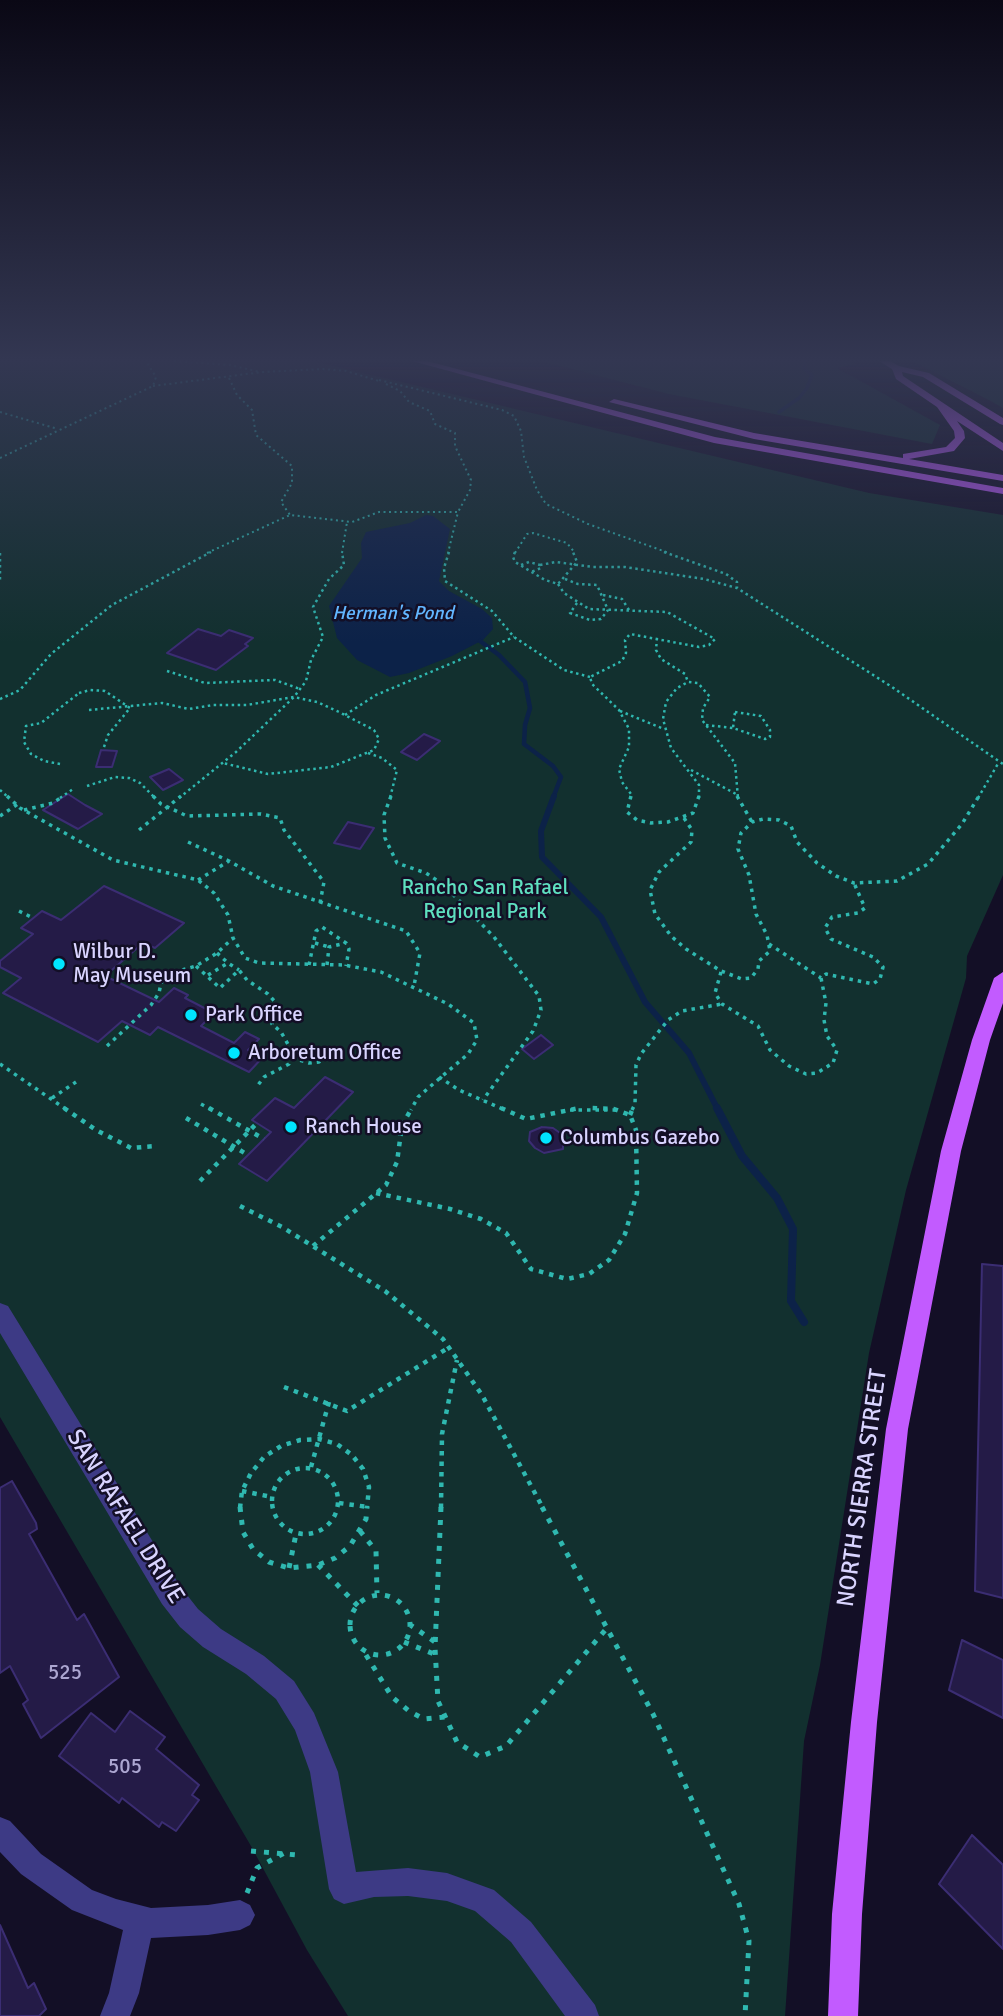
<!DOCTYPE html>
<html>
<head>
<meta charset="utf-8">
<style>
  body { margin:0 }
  canvas { display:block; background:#130f26 }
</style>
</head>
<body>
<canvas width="1003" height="2016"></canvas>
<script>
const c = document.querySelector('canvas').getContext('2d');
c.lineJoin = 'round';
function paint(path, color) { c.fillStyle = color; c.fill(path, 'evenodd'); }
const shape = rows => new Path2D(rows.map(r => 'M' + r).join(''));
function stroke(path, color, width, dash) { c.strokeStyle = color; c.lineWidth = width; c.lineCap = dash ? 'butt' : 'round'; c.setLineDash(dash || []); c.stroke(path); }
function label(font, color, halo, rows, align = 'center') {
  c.font = font + ' Signika,sans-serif'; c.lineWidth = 5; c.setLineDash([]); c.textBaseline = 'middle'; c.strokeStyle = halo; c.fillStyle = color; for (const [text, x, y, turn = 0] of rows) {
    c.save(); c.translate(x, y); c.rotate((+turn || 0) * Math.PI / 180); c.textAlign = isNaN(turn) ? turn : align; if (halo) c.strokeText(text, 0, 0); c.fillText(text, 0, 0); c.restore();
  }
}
paint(shape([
  [0,361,313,361,869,493,1003,515,1003,875,967,956,966,978,906,1190,869,1353,820,1665,804,1741,785,2016,348,2016,307,1950,251,1846,0,1417],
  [541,361,850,361,855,364,837,368,940,425,932,444,669,394],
  [912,361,1003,361,1003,408,989,400]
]), '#12302f');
paint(shape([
  [426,515,433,516,450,529,439,581,449,591,482,609,492,618,493,629,483,640,452,656,409,673,390,677,357,660,337,638,329,606,362,558,361,543,366,532,410,523]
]), '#0c2248');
stroke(shape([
  [779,412,799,398,807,388,812,375,804,368,805,361]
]), '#0c2248', 3.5);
stroke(shape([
  [480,641,499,655,525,682,530,708,525,725,524,744,553,766,561,777,553,798]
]), '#0c2248', 4.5);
stroke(shape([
  [554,796,541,831,542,857,601,917,645,1002,689,1053,718,1110]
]), '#0c2248', 6);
stroke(shape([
  [717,1108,742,1156,777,1198,793,1229,791,1301,804,1322]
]), '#0c2248', 8);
const building = shape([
  [198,629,221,636,229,630,253,638,245,644,248,646,216,670,167,653,198,629],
  [424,734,440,741,417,760,401,752,424,734],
  [101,750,117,751,112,767,96,767,101,750],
  [169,769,183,780,163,790,150,777,169,769],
  [68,794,85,805,102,814,78,829,43,810,68,794],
  [348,822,374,828,360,849,334,843,348,822],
  [104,886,184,923,155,948,143,943,105,976,159,1002,174,988,188,995,185,998,214,1013,201,1026,234,1043,245,1032,259,1039,248,1050,263,1057,249,1072,158,1027,150,1035,122,1021,98,1042,3,993,21,978,0,967,0,961,33,934,21,928,42,911,61,920,104,886],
  [541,1035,553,1045,534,1059,522,1049,541,1035],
  [325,1077,353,1092,267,1181,239,1164,271,1132,252,1120,275,1098,294,1108,325,1077],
  [542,1127,553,1128,563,1135,563,1149,544,1153,535,1148,529,1141,530,1132,542,1127],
  [982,1264,1003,1266,1003,1598,975,1591,982,1264],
  [12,1481,36,1523,37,1529,29,1534,77,1620,84,1614,119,1677,41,1738,23,1704,28,1700,10,1666,0,1673,0,1488,12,1481],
  [962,1640,1003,1660,1003,1718,949,1690,962,1640],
  [130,1711,165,1737,156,1749,199,1785,192,1795,199,1800,176,1831,162,1822,159,1827,122,1798,119,1803,59,1756,91,1713,115,1732,130,1711],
  [972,1835,1003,1865,1003,1949,939,1884,972,1835],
  [0,1925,28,1988,34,1983,46,2009,39,2016,0,2016,0,1925]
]);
paint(building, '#241b47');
stroke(building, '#3b2d73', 2);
stroke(shape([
  [174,361,230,365,260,372],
  [229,378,237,395,252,410,256,435,292,466,292,483,281,502,290,515],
  [379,380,502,410,514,416,521,431,524,457,537,490,546,504,588,524,669,553],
  [386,384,400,391,409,402,430,411,435,424,455,433,455,446,471,480,470,490,458,512],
  [153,386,262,372,323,369,346,371,379,381],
  [0,412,58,429],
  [0,458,153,386,156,377,146,361],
  [207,553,290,515,352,522,379,512,458,512,448,553],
  [342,553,347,522],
  [515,553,527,534,533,533,567,543,575,553]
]), '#2fb8b0', 2, [2, 3.5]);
stroke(shape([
  [449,552,444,568,445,581,492,611,514,637,564,670,590,677],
  [515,552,513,557,515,562,545,580,558,584,577,562,573,552],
  [664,552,726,574,737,582,737,588],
  [0,553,0,581],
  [521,565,529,562,540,565,541,568,531,572],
  [540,565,556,562,593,567,625,567,704,579,737,588,892,687,1003,764],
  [565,579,578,584,597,585,608,610],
  [558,584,564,593,589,609,667,612,715,639,709,645,699,647,630,634,625,640,626,653,622,661,590,677,592,684,619,710,629,729,629,747,619,769,622,782,631,794,630,798],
  [603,595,622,599,629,610],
  [577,603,570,613,590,620,601,619,608,610],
  [657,638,656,650,661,659,685,674,688,682],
  [167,671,205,683,275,680,300,689],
  [0,699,20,690,51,654,112,605,211,552],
  [89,710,162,703,189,709,213,705,247,705,294,697,317,702,337,711,374,730,379,739,374,750,331,767,268,774,223,763],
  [620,711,664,729],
  [735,712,761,716,770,730,770,737,765,739,733,728,735,712],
  [345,715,376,695,514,637],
  [706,725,733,728],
  [104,747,108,735,130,708],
  [368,753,382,758,397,770,390,798],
  [60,764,44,761,31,754,24,742,26,726,41,723,79,693],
  [691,770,736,794],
  [87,786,115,777,129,778,140,783,155,798],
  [0,790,9,798],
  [60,798,73,789],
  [179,798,236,752,294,697,306,681,311,660,323,637,313,607,329,579,344,565,342,552],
  [699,798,699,785,671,748,663,719,666,702,677,688,688,682,698,683,710,697,703,708,702,720,735,763,738,798],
  [978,798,999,762]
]), '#2fb8b0', 2.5, [2.5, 3.5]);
stroke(shape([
  [7,796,20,808,113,860,198,880,214,893,228,915,233,938,245,958,259,963,344,965,381,972,448,1004,474,1023,477,1040,468,1054,418,1097,411,1110],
  [153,796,161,804,187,816,261,814,280,818,284,830,324,882,320,903],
  [391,796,384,815,385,838,397,863,426,873,444,885,494,937,539,996,541,1010,533,1031,483,1100],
  [631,796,627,812,637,820,651,823,668,822,693,813,699,796],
  [737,796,752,822],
  [24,810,53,803,63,796],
  [0,816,18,804],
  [684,818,692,830,691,842,659,872,650,890,655,914,671,936,686,949,721,971,742,979,751,978,758,969,759,961,770,951,767,935,756,914,749,875,738,849,741,833,752,822,763,819,779,820,791,826,797,842,817,863,836,876,854,883,897,881,928,864,962,824,979,796],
  [139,830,181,796],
  [188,842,229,861],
  [198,880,229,861,273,886,406,931,420,953,414,986],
  [19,911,33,918],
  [315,943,329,947],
  [769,944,821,978],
  [217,953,228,963],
  [309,965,316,931,322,927,346,943,349,949,346,966],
  [327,965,329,947,346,943],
  [196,966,220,988,239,970,247,980,268,994,277,1004,272,1024,281,1032,293,1053,289,1064,264,1077,258,1085],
  [721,972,715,993,722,1004,758,1026,770,1050,789,1066,806,1074,817,1073,833,1063,837,1050,827,1036,824,1020,826,1003,821,978,826,974,873,984,880,979,883,967,873,957,831,939,825,928,832,917,858,913,865,908,854,883],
  [208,975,228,963,239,970],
  [107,1046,151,1005,159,993,161,983,171,973,196,966,217,953,233,938],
  [292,1058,309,1063,319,1062,329,1053],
  [0,1064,67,1110],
  [439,1077,459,1090,505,1110],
  [52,1098,76,1082],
  [201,1104,212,1110],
  [570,1110,617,1110],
  [632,1110,635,1104,636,1065,641,1054,668,1020,682,1011,722,1004]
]), '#2fb8b0', 3.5, [3.5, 5]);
stroke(shape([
  [64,1108,96,1130,131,1148,156,1146],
  [209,1108,264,1139],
  [501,1108,526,1119,579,1108],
  [630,1115,633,1108],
  [186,1118,248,1155],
  [200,1181,257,1123],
  [376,1193,450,1209,481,1219,506,1233,531,1269,567,1279,589,1274,609,1260,625,1234,637,1193,636,1130,630,1115,614,1109,590,1108],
  [240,1206,282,1227,385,1291,443,1339,482,1395,543,1508],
  [313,1246,386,1185,397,1162,402,1125,412,1108],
  [284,1387,347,1411,448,1348],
  [311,1467,329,1402],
  '272 1501a33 33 0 1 1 66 0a33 33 0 1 1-66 0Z',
  [242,1491,272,1497],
  [339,1503,368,1507],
  [240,1508,242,1491,251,1473,264,1457,281,1446,300,1440,319,1439,337,1444,352,1455,363,1469,369,1487,367,1508],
  [441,1508,442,1434,457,1360]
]), '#2fb8b0', 4.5, [4.5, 6]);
stroke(shape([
  [240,1507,243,1532,253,1549,269,1562,289,1568,318,1565,335,1558,350,1546,366,1519,367,1507],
  [441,1507,435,1648,438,1701,457,1742,480,1757,506,1746,607,1628],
  [542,1507,653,1714,739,1904,749,1941,745,2016],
  [360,1531,376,1551,377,1593],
  [318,1565,358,1606],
  [289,1568,296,1534],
  '350 1625a30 30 0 1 1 60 0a30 30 0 1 1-60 0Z',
  [409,1624,435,1642],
  [404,1642,434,1654],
  [366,1655,392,1697,409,1711,424,1719,445,1717],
  [251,1851,297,1855],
  [247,1893,257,1868,286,1852]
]), '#2fb8b0', 5, [5, 8]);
paint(shape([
  [0,1303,8,1306,180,1586,198,1609,221,1629,264,1656,294,1681,314,1713,338,1772,356,1872,408,1868,447,1873,494,1890,531,1922,595,2005,599,2016,565,2016,511,1942,475,1911,447,1901,408,1896,374,1897,344,1904,334,1899,329,1889,310,1772,295,1730,276,1699,246,1674,203,1647,180,1627,162,1604,0,1333,0,1303],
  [0,1817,10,1821,41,1854,92,1890,116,1899,151,1908,208,1905,240,1900,250,1905,255,1915,250,1925,240,1930,208,1935,151,1938,139,1993,130,2016,100,2016,109,1993,123,1930,72,1910,21,1874,0,1852,0,1817]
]), '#3d3a85');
paint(shape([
  [412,361,427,361,715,437,1003,488,1003,494,714,443,412,361],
  [879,361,890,361,899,366,929,373,1003,418,1003,425,1000,424,923,377,902,372,903,376,1003,443,1003,451,957,421,964,431,965,438,954,451,909,459,1003,475,1003,481,754,439,609,402,614,399,754,433,903,458,903,454,946,447,955,438,954,431,937,407,896,379,892,369,879,361],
  [1003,972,1003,1003,990,1040,961,1151,908,1429,877,1722,862,1914,858,2016,828,2016,832,1914,851,1722,886,1429,941,1151,972,1040,994,978,1003,972]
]), '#c25bff');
stroke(shape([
  [79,693,90,690,105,691,130,708]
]), '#2fb8b0', 2.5, [2.5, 3.5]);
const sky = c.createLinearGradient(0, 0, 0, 643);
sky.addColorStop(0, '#0a0815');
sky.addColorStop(0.56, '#333752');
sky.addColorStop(1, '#33375200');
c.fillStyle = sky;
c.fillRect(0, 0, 1003, 643);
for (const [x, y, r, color] of [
  [59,964,7,"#00e5ff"],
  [191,1015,7,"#00e5ff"],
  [234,1053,7,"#00e5ff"],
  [291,1127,7,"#00e5ff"],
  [546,1138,7,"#00e5ff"]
]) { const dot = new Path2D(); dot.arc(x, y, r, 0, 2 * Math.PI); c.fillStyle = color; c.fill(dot); stroke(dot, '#130f26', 2.5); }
label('italic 19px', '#62b6ff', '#130f26', [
  ["Herman's Pond",393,614]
]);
label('21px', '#5fe0c0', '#130f26', [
  ["Rancho San Rafael",485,888],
  ["Regional Park",485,912]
]);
label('21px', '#d9d4ff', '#130f26', [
  ["Wilbur D.",73,952],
  ["May Museum",73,976],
  ["Park Office",205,1015],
  ["Arboretum Office",248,1053],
  ["Ranch House",305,1127],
  ["Columbus Gazebo",560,1138]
], 'left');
label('21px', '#aca6d1', null, [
  ["525",65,1673],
  ["505",125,1767]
]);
label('24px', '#d9d4ff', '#130f26', [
  ["NORTH SIERRA STREET",863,1488,-82],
  ["SAN RAFAEL DRIVE",125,1517,58]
]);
</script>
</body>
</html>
